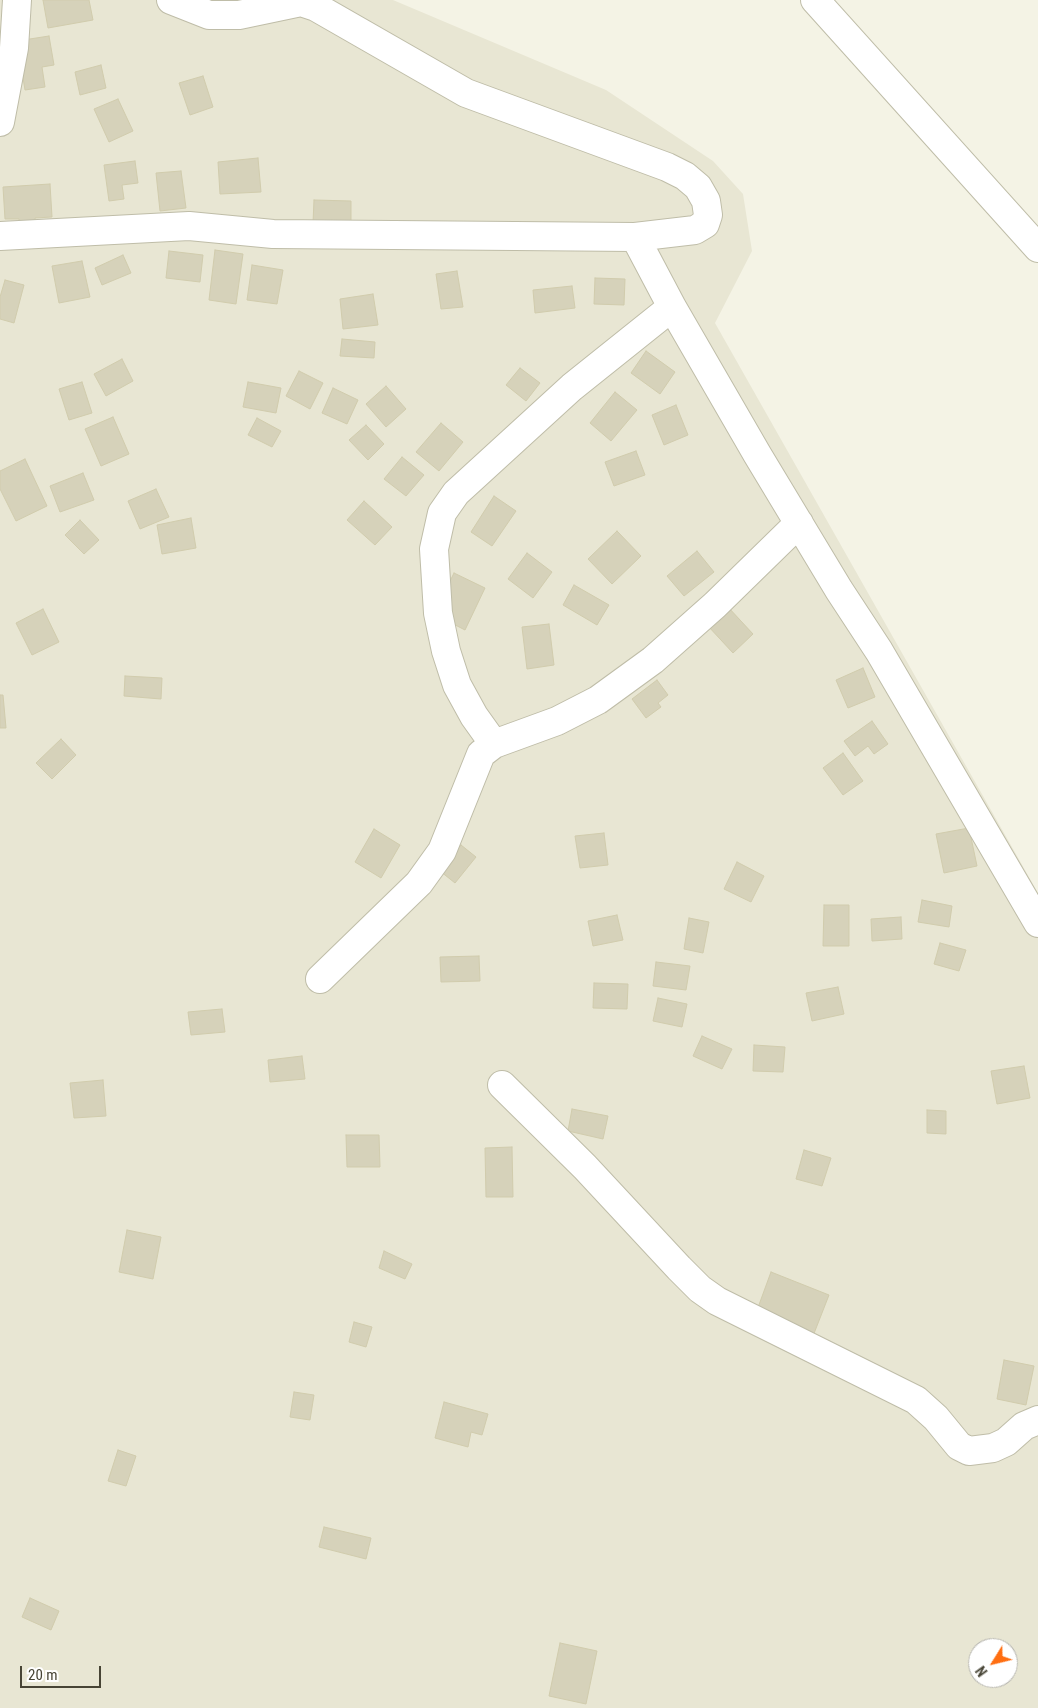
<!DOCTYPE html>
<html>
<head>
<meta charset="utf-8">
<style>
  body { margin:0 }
  #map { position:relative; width:1038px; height:1708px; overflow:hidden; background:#f4f3e5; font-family:"Roboto Condensed",sans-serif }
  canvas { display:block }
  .north { position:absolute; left:968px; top:1638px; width:50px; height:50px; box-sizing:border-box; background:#fff; border:1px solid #b5b4ae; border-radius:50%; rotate:234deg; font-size:14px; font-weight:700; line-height:20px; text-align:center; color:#474435 }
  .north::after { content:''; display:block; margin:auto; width:18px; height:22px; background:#ff6e11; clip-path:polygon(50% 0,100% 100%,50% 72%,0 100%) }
  .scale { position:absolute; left:20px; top:1666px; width:81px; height:22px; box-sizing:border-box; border:2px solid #474435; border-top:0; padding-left:6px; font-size:15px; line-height:18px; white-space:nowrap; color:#474435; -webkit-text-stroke:4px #fff; paint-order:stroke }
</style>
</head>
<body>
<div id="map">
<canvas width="1038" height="1708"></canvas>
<div class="north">N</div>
<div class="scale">20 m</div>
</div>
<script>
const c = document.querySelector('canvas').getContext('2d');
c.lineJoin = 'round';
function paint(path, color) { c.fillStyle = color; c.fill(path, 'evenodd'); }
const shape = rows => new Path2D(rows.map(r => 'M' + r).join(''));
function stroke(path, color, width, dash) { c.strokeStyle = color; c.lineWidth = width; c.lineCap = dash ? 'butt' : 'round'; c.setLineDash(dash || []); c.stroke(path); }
paint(shape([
  [0,0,393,0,606,90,713,161,743,194,752,251,715,323,1038,893,1038,1708,0,1708],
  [978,1648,1008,1648,1008,1678,978,1678]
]), '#e8e6d3');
const building = shape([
  [43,0,89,0,93,20,48,28,43,0],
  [49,36,54,65,42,67,45,87,25,90,17,41,49,36],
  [101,65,106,88,80,95,75,72,101,65],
  [203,76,213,107,190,115,179,83,203,76],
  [118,99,133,131,109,142,94,109,118,99],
  [258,158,261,192,220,194,218,162,258,158],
  [135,161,138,183,122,185,124,199,109,201,104,165,135,161],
  [181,171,186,208,160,211,156,173,181,171],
  [50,184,52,217,35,218,36,227,20,227,19,219,5,219,3,187,50,184],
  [314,200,351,201,351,223,313,223,314,200],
  [215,250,243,254,236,304,209,300,215,250],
  [169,251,203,255,200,282,166,278,169,251],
  [123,255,131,273,102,285,95,268,123,255],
  [82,261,90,297,59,303,52,266,82,261],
  [252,265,283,270,277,304,247,300,252,265],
  [457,271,463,307,441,309,436,274,457,271],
  [595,278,625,279,624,305,594,304,595,278],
  [5,280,24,285,14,323,0,319,0,297,5,280],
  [572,286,575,308,535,313,533,290,572,286],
  [373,294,378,325,343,329,340,299,373,294],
  [342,339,375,342,374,358,340,356,342,339],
  [646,351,675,372,660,394,631,373,646,351],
  [122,359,133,381,106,396,94,374,122,359],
  [520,368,540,383,526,401,506,385,520,368],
  [299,371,323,383,310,409,286,396,299,371],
  [82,382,92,413,69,420,59,389,82,382],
  [248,382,281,388,276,413,243,407,248,382],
  [386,386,406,409,386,427,366,404,386,386],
  [333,388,358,400,347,424,322,413,333,388],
  [615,392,637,410,611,441,590,423,615,392],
  [676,405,688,435,664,445,652,415,676,405],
  [113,417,129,454,101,466,85,429,113,417],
  [257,418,281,431,272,447,248,435,257,418],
  [441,423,463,442,439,471,416,452,441,423],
  [366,425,384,444,368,460,349,440,366,425],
  [636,451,645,475,614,486,605,462,636,451],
  [402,457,424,475,406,496,384,479,402,457],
  [25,459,47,506,16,521,0,489,0,471,25,459],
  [83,473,94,500,60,512,50,486,83,473],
  [156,489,169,517,140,529,128,501,156,489],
  [494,496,516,511,492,546,471,532,494,496],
  [364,501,392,527,375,545,347,520,364,501],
  [191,518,196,548,162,554,157,525,191,518],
  [80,520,99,540,84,554,65,535,80,520],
  [617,531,641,556,612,584,588,559,617,531],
  [697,551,714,572,684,596,667,576,697,551],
  [527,553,552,572,533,598,508,579,527,553],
  [454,573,485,588,465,630,434,614,454,573],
  [574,585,609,605,597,625,563,605,574,585],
  [728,607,753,634,733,653,708,626,728,607],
  [43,609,59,642,32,655,16,623,43,609],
  [549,624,554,665,527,669,522,627,549,624],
  [863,668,875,697,848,708,836,680,863,668],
  [125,676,162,678,161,699,124,696,125,676],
  [657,680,668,695,658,703,661,707,646,718,632,699,657,680],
  [0,695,3,695,6,728,0,728,0,695],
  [872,721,888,744,874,754,868,746,855,756,844,741,872,721],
  [61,739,76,755,52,779,36,763,61,739],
  [843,753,863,781,843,795,823,768,843,753],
  [969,828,977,866,944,873,936,834,969,828],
  [374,829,400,845,381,878,355,862,374,829],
  [604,833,608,865,580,868,575,836,604,833],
  [461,845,476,857,455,883,440,871,461,845],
  [737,862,764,876,751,902,724,889,737,862],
  [922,900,952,906,949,927,918,922,922,900],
  [824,905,849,905,849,946,823,946,824,905],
  [617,915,623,940,593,946,588,921,617,915],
  [901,917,902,939,872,941,871,919,901,917],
  [689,918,709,922,703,953,684,949,689,918],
  [940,943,966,950,959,971,934,964,940,943],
  [479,956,480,981,441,982,440,957,479,956],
  [656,962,690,966,686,990,653,986,656,962],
  [594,983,628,984,627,1009,593,1008,594,983],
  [838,987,844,1014,812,1021,806,993,838,987],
  [658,998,687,1004,682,1027,653,1021,658,998],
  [222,1009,225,1032,191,1035,188,1012,222,1009],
  [702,1036,732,1049,722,1069,693,1056,702,1036],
  [754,1045,785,1047,783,1072,753,1071,754,1045],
  [302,1056,305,1079,270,1082,268,1060,302,1056],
  [1024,1066,1030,1098,997,1104,991,1071,1024,1066],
  [103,1080,106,1116,74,1118,70,1083,103,1080],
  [572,1109,608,1116,603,1139,568,1131,572,1109],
  [927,1110,946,1111,946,1134,927,1133,927,1110],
  [346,1135,379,1135,380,1167,347,1167,346,1135],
  [512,1147,513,1197,486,1197,485,1148,512,1147],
  [804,1150,831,1158,822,1186,796,1179,804,1150],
  [127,1230,161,1237,153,1279,119,1272,127,1230],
  [384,1251,412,1264,405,1279,379,1268,384,1251],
  [771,1272,829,1295,813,1336,756,1313,771,1272],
  [354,1322,372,1327,366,1347,349,1342,354,1322],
  [1004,1360,1034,1366,1026,1405,997,1399,1004,1360],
  [294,1392,314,1395,310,1420,290,1417,294,1392],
  [444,1402,488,1414,482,1435,471,1432,468,1447,435,1438,444,1402],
  [118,1450,136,1456,126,1486,108,1481,118,1450],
  [324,1527,371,1538,366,1559,319,1547,324,1527],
  [30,1598,59,1611,51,1630,22,1617,30,1598],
  [560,1643,597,1651,586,1704,549,1696,560,1643]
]);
paint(building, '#d6d2ba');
stroke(building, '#d1ccad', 1);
const minor = shape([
  [815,0,1038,248],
  [0,122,14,48,17,0],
  [0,236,189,226,273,234,635,237,695,230,705,224,708,215,706,201,698,187,685,176,667,167,466,93,316,7,301,2,239,15,209,15,171,0],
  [635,237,672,307,757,454,839,590,879,651,1038,923],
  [494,744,474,716,457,685,446,651,438,613,434,549,442,513,456,493,572,387,672,307],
  [320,979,419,883,442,851,481,754,494,744,557,721,598,700,653,660,715,605,799,523],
  [502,1085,585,1167,679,1268,700,1289,717,1301,916,1400,936,1418,959,1446,969,1451,993,1448,1006,1442,1024,1426,1038,1420]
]);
stroke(minor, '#bfbda8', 30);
stroke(minor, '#fff', 28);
</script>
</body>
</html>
